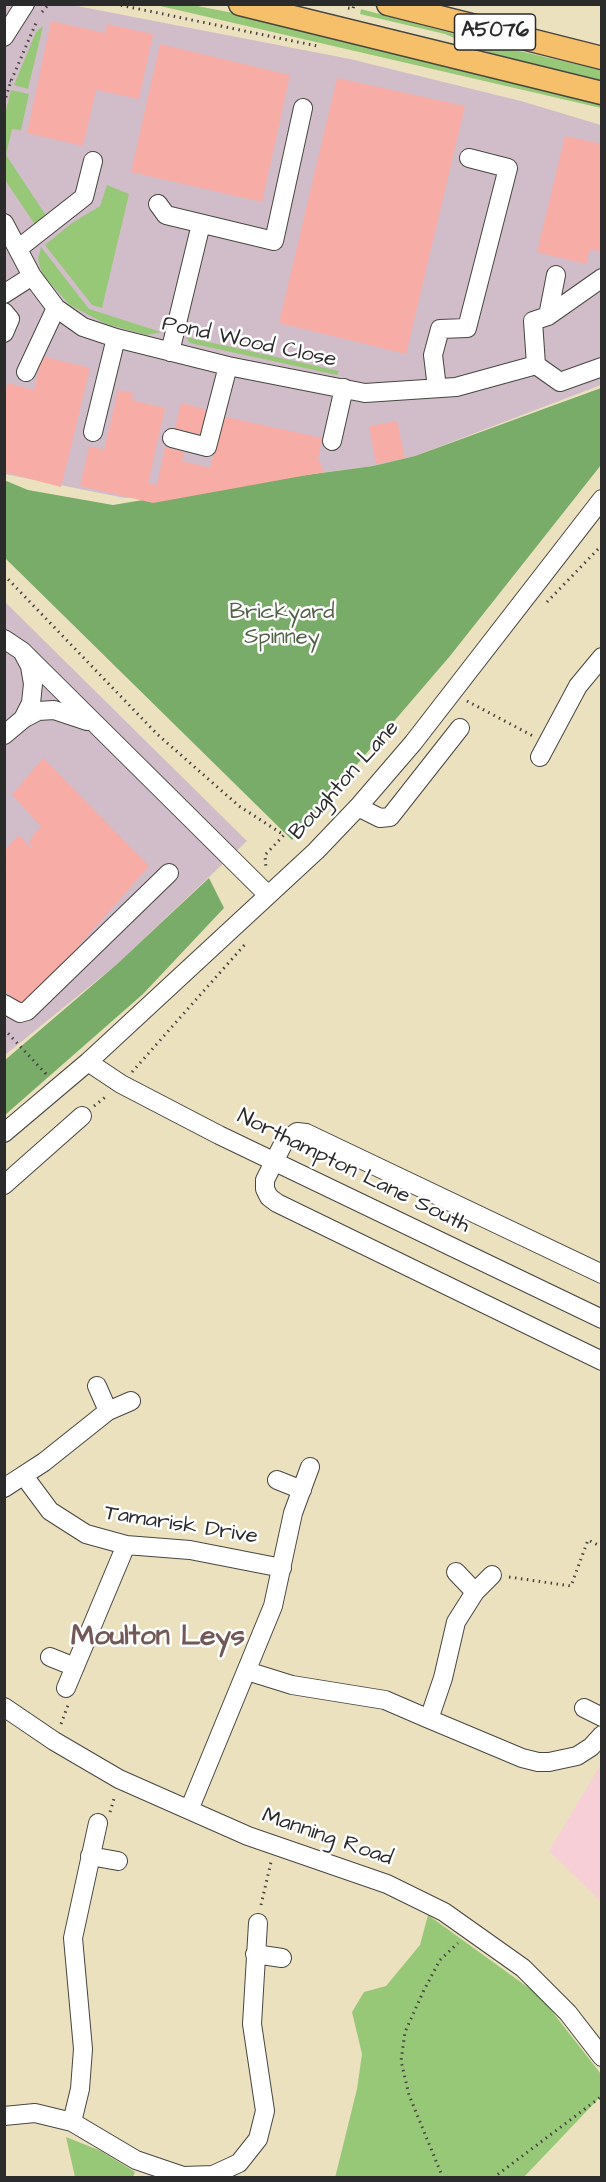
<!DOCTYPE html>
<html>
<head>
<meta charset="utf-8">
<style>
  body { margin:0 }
  #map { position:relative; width:606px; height:2182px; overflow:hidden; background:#ece1bf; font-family:"Architects Daughter",sans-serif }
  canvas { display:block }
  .frame { position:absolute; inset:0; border:6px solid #2b2b2b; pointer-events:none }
</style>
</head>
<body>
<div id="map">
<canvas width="606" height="2182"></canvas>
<div class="frame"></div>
</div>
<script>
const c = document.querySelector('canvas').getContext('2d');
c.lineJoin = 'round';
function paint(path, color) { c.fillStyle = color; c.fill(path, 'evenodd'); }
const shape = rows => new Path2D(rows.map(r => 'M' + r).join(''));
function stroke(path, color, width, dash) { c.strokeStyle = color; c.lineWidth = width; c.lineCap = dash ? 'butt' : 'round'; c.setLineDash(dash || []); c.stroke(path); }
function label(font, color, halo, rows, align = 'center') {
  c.font = font + ' "Architects Daughter",sans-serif'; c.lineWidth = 5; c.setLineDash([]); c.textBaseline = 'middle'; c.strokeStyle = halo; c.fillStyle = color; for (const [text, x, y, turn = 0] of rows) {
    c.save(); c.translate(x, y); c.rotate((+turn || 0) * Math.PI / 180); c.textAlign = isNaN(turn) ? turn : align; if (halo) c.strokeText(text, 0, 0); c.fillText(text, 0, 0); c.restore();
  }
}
paint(shape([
  [601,1764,601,1902,549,1851]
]), '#f6cfd7');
paint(shape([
  [5,5,72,5,350,59,521,101,601,125,601,385,415,456,373,466,125,498,5,474],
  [4,601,247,841,116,965,5,1055]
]), '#d1bdc9');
paint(shape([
  [156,5,192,5,264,19,601,104,601,108],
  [361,9,507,48,601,70,601,80,490,53,445,34,360,14],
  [43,26,28,89,14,85,36,32],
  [11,90,29,94,21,130,12,129,6,155,49,220,38,229,5,180,5,115],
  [107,185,129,194,102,308,92,305,45,245,72,223,100,206],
  [41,247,89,309,161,332,147,335,106,324,70,305,42,274,38,259],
  [186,337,339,371,337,375,190,343],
  [428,1915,540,1996,601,2074,601,2096,524,2177,335,2178,357,2089,362,2054,352,2012,364,1992,386,1986,420,1945],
  [66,2137,101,2151,135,2172,133,2177,75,2177]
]), '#97c877');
paint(shape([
  [601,388,601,465,450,656,292,840,5,558,4,480,28,490,113,505,239,484,373,466,415,456],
  [209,878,224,908,143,994,5,1115,5,1060,116,965]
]), '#79ac68');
paint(shape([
  [51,21,105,33,107,24,153,34,139,99,96,90,83,146,27,133],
  [160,44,290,75,262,202,131,172],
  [337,78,465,106,406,354,279,323],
  [565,136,602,144,602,252,590,249,586,264,537,252],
  [42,356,90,368,61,487,4,472,4,396,8,383,34,390],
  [118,390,133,393,132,400,165,408,148,483,157,485,165,447,184,452,182,461,210,468,222,416,322,438,318,459,324,472,153,503,80,486,89,446,104,450],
  [181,403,212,411,206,436,175,428],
  [397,421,405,458,376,464,369,426],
  [43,758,149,866,24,1008,4,990,4,874,7,871,4,869,4,851,19,835,33,850,29,841,41,826,12,795]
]), '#f7aca5');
const minor = shape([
  [4,37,25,4],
  [158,204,166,215,274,241,303,108],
  [4,223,32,276,56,308,83,327,116,338,228,366,365,393,456,387,536,365],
  [19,248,84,197,93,161],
  [4,294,32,276],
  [4,312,10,319,4,333],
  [548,316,556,275],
  [170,352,201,224],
  [536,365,533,321,548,316,602,278],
  [536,365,560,382,602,367],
  [26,372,56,308],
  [437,388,433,355,440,329,467,328,508,168,469,158],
  [93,432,116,338],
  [172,438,207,447,228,366],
  [332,441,344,388],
  [4,639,22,651,30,666,33,684,31,703,23,719,4,735],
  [22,651,268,895],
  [23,719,38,711,54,710,87,721],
  [540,757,578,686,602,657],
  [358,807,380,818,390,817,460,728],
  [4,1004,20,1013,27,1011,169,873],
  [88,1062,121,1084,219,1135,602,1319],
  [4,1133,88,1062,316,851,358,807,413,743,602,499],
  [4,1185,82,1116],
  [602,1274,306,1133,297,1132,284,1142,265,1180,265,1189,269,1197,277,1203,602,1361],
  [97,1386,108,1411],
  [24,1476,50,1511,86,1534,126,1545,190,1550,282,1568],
  [277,1480,302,1490],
  [4,1488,44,1462,108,1411,131,1401],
  [456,1572,475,1592],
  [50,1657,75,1667],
  [247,1671,292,1685,385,1700,429,1719,443,1678,456,1622,475,1592,492,1575],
  [66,1688,126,1545],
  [4,1707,54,1741,119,1779,248,1836,387,1884,444,1912,523,1968,568,2013,602,2057],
  [584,1708,602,1717],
  [429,1719,522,1758,538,1762,549,1762,577,1756,591,1747,602,1735],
  [189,1810,273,1606,293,1513,310,1467],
  [90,1856,118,1861],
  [255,1954,282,1958],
  [4,2116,35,2113,72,2122,136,2160,183,2176,213,2175,239,2163,258,2139,265,2111,252,2024,258,1923],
  [72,2122,80,2089,83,2049,73,1938,98,1823]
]);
const major = shape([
  [240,4,602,93],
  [388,4,602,58]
]);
stroke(minor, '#484641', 20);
stroke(major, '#484641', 25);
stroke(shape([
  [115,4,317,46],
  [348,8,353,9,354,4],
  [42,12,49,4],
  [4,79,11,81],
  [4,103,11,81,36,23],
  [4,575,157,734,239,806,284,835,265,855,266,868],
  [547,602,602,545],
  [467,701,533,736],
  [4,1029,47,1075],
  [132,1072,247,942],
  [94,1106,108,1095],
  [509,1577,571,1586,588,1540,602,1547],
  [61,1724,68,1705],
  [110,1812,115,1795],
  [261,1905,271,1862],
  [443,2178,409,2095,401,2061,405,2032,424,1990,440,1960,458,1943],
  [493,2178,602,2096]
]), '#484641', 3, [1.5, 4.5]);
stroke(minor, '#fff', 18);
stroke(major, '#f6c06b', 22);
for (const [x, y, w] of [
  [495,32,81]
]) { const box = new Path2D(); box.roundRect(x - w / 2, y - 18, w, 36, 4.5); c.fillStyle = '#fff'; c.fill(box); stroke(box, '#2b2b2b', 1.5); }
label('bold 21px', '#2b2b2b', null, [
  ["A5076",495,32]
]);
label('22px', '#2b2b2b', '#fff', [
  ["Pond Wood Close",249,343,12],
  ["Boughton Lane",345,781,-48],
  ["Northampton Lane South",353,1172,26],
  ["Tamarisk Drive",181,1526,9],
  ["Manning Road",327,1838,19]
]);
label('22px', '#516246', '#fff', [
  ["Brickyard",282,613],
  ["Spinney",282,638]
]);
label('bold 28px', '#725856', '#fff', [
  ["Moulton Leys",158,1638]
]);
</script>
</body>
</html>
